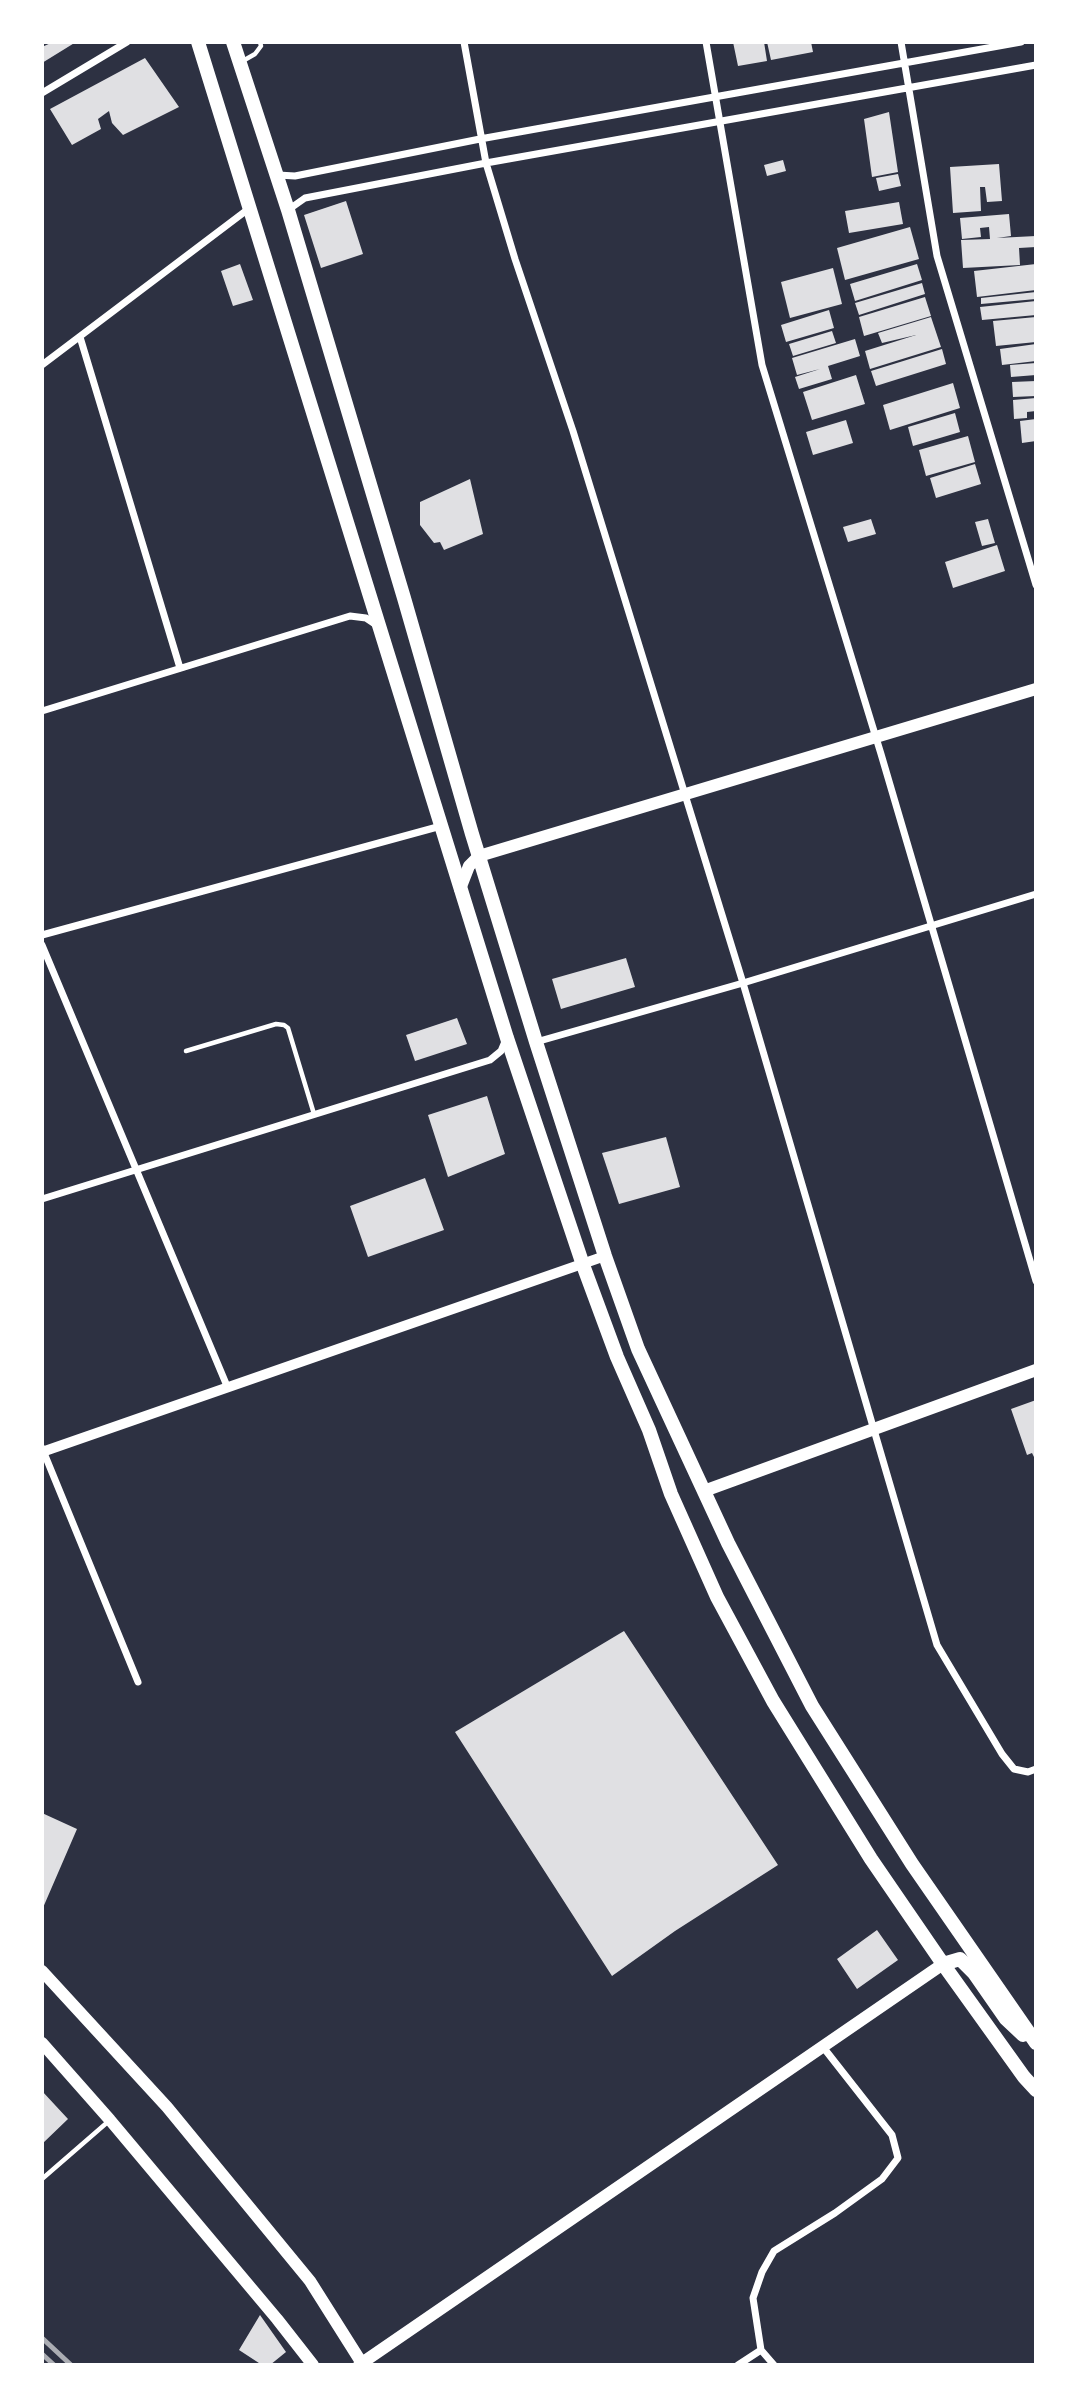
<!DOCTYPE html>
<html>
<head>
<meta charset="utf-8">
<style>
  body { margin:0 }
  #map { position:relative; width:1078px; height:2407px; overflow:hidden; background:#2d3142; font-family:"Work Sans",sans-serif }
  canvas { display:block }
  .frame { position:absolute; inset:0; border:44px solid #fff; pointer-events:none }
</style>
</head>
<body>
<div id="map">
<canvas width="1078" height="2407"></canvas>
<div class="frame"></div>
</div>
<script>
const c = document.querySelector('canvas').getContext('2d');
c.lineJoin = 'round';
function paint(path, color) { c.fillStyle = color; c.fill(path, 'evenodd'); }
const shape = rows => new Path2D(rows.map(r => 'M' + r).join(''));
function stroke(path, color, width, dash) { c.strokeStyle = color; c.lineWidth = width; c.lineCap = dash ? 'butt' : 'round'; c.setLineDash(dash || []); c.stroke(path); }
paint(shape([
  [53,42,76,42,42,63,42,47],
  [733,42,764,42,767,61,738,66],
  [767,42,811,42,813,52,771,60],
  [145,58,179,107,123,135,112,123,109,111,98,119,101,129,72,145,50,109],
  [889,112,898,172,872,177,864,119],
  [783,160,786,171,767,176,764,165],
  [999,164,1002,201,987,202,985,187,980,187,981,211,953,213,950,167],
  [898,174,901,186,879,191,876,178],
  [346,201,363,254,321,268,304,215],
  [899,202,903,224,849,233,845,211],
  [1009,214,1011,236,997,238,1036,236,1036,247,1019,248,1020,265,963,268,961,240,990,239,989,227,980,228,981,237,962,239,960,218],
  [910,227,919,259,845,280,837,248],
  [240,264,253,300,233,306,221,271],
  [917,264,922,280,855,301,850,284],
  [1036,264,1036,290,977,297,974,271],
  [833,268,842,304,790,318,781,282],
  [922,283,925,294,859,315,855,303],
  [1036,292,1036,299,981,304,981,298],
  [925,297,931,316,864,336,859,317],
  [1036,301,1036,315,982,320,980,307],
  [829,310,834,328,786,342,781,325],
  [931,317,941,347,870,369,865,351,916,335,882,343,878,333],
  [1036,317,1036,342,996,346,993,321],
  [832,331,836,343,793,356,789,344],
  [855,339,860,356,828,366,832,379,799,389,795,377,820,369,797,375,792,358],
  [1036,344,1036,361,1002,365,1000,349],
  [942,349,946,364,876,386,871,371],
  [1036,363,1036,375,1011,377,1010,365],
  [856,375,865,404,812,420,803,392],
  [1036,381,1036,396,1013,397,1012,382],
  [953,383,960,408,890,430,883,405],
  [1036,398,1036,411,1027,412,1027,418,1014,419,1013,400],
  [955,413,960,432,913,446,908,427],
  [1036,419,1036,441,1022,443,1020,421],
  [846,420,853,443,813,455,806,432],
  [968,436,975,462,926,476,919,450],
  [975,464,981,484,936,498,930,478],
  [470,479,483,534,444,550,440,542,434,543,420,525,420,502],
  [871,519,876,534,848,542,843,527],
  [988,519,995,543,982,546,975,522],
  [997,545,1005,571,953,588,945,562],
  [626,958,635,987,561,1009,552,979],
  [457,1018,467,1044,415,1061,406,1035],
  [487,1096,505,1154,448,1177,428,1115],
  [666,1137,680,1187,619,1204,602,1153],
  [425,1178,444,1230,368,1257,350,1206],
  [1036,1400,1036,1456,1034,1457,1032,1453,1027,1455,1011,1409],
  [624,1631,778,1865,675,1931,612,1976,455,1732],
  [42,1813,77,1829,42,1910],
  [877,1930,898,1960,857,1989,837,1959],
  [42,2091,68,2119,42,2144],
  [260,2315,286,2352,270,2365,262,2365,239,2350]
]), '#e0e0e3');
stroke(shape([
  [241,62,255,54,261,46,260,42],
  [186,1051,276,1024,284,1025,288,1028,314,1114],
  [42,2179,110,2120]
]), '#fff', 4.5);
stroke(shape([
  [464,42,486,163,515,259,573,431,743,983,937,1645,1002,1754,1014,1769,1028,1772,1036,1769],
  [706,42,762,365,881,754,1036,1281],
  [901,42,937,256,1036,585],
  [42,93,127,42],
  [278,175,295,176,480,139,1021,42],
  [288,210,305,198,486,163,1036,65],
  [80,337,180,668],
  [42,365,251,207],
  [42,711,350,616,366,618,378,626],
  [42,935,441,826],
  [42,945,227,1386],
  [536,1042,743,983,1036,894],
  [42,1199,490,1060,501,1051,506,1039],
  [42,1448,138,1682],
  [738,2365,761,2350],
  [774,2365,761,2350,753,2298,762,2272,774,2251,835,2213,882,2179,898,2158,892,2135,823,2047]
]), '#fff', 7);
stroke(shape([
  [42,1452,605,1256]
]), '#fff', 10);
stroke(shape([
  [460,889,469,866,479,856,1036,689],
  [704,1491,1036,1370],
  [42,1971,167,2107,310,2281,363,2365],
  [42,2043,110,2120,277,2319,313,2365],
  [359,2365,943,1964]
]), '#fff', 12);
stroke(shape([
  [198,42,507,1038,583,1265,617,1357,649,1430,671,1494,717,1597,773,1701,871,1859,943,1964,1024,2077,1036,2090],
  [233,42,288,210,404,598,472,834,536,1042,605,1256,638,1349,728,1543,812,1706,912,1864,1036,2043],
  [943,1964,960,1959,974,1973,1006,2019,1023,2035]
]), '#fff', 14);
stroke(shape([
  [42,2338,71,2365],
  [42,2354,54,2365]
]), '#abadb3', 5);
</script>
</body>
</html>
